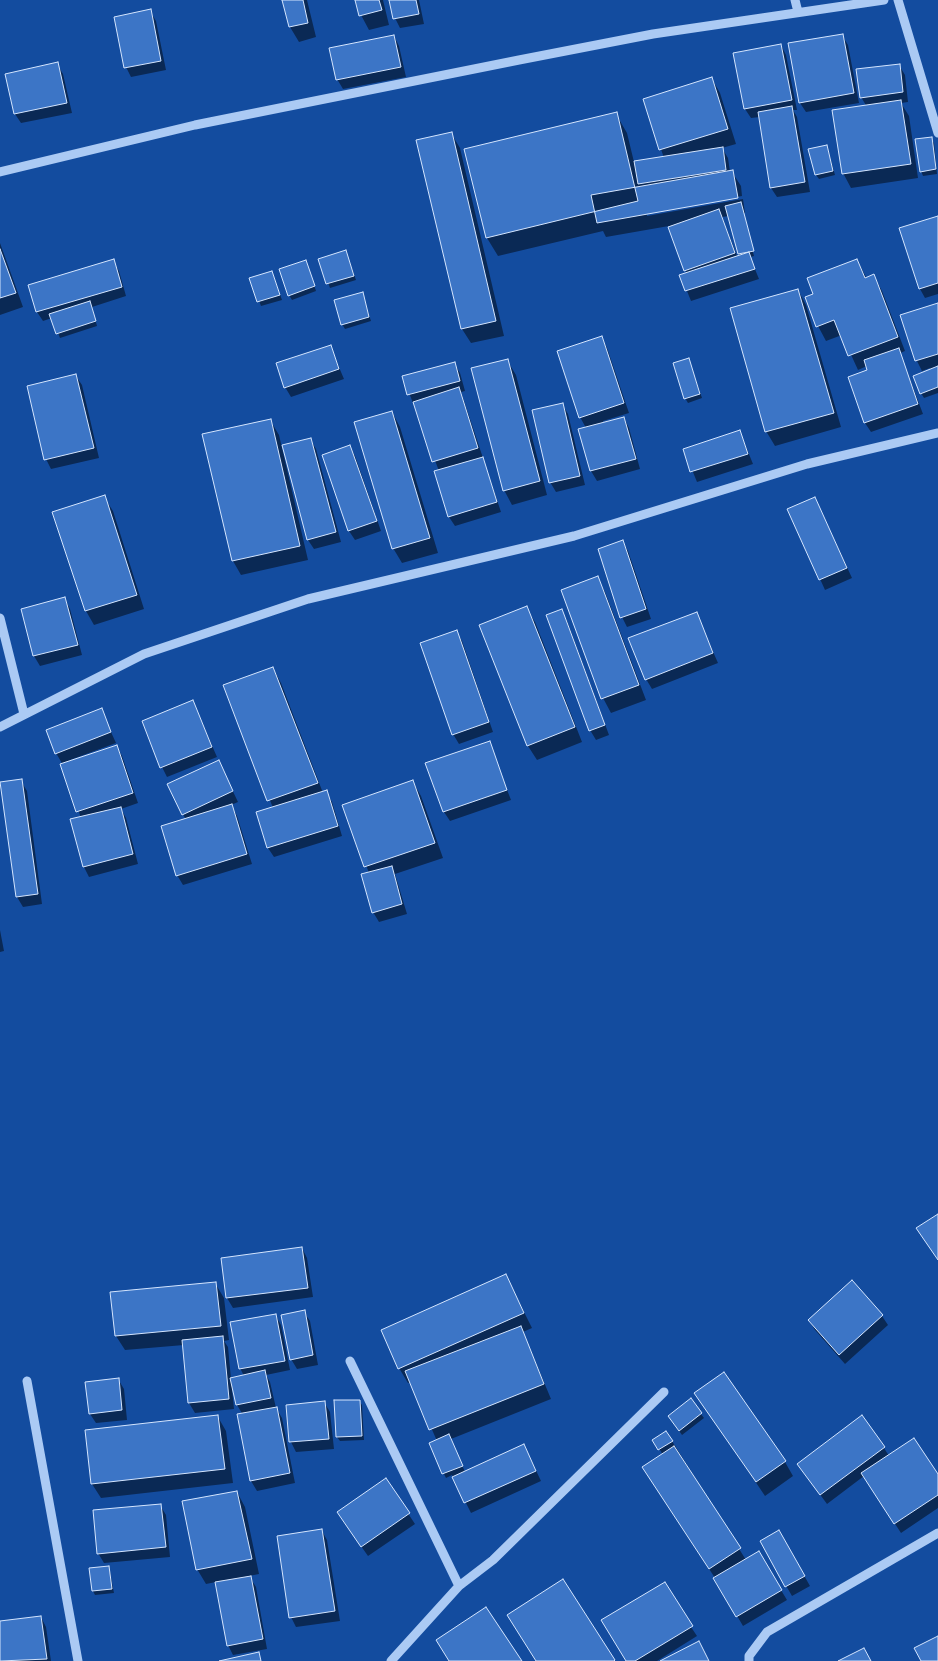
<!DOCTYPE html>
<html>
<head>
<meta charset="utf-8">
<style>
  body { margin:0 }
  canvas { display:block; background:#134c9f }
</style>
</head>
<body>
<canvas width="938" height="1661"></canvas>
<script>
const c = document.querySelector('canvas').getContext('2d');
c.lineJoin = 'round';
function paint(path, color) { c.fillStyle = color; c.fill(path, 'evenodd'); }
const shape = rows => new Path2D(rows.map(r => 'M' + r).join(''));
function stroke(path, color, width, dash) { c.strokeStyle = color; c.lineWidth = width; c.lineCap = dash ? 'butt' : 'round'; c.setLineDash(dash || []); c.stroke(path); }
paint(shape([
  [283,0,307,0,316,37,299,42,290,27],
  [357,0,383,0,389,25,369,30,361,15],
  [391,0,419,0,424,24,400,28,395,18],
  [150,11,156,21,166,70,131,77,126,67],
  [842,35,848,45,859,103,806,112,800,103],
  [394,36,399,46,406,77,343,89,337,79],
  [781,45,786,55,797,110,793,110,797,117,810,192,777,197,771,188,760,117,751,118,745,109],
  [57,64,63,74,72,113,21,123,15,114],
  [899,65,905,75,908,102,901,103,909,116,918,178,851,188,843,173,867,107,861,97],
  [712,79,720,93,736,144,722,148,728,158,730,172,732,172,741,186,742,196,647,213,647,216,743,199,745,213,743,213,754,256,750,257,759,279,691,301,681,276,687,274,669,226,606,237,603,231,498,256,487,238,616,114,627,133,634,162,664,158,644,100],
  [729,216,740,256,739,261,722,217],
  [451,133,460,148,504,336,471,343,462,329],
  [931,139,934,143,937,174,923,176,921,171],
  [827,146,835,175,819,179,816,175],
  [938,217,938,294,925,298,920,289],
  [0,243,23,307,0,315],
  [346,252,356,280,330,288,320,260],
  [857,260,867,279,874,276,882,291,905,351,900,353,923,414,871,432,865,423,867,366,858,370,842,335,826,341,818,326,807,298,814,295],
  [113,261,119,271,126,296,92,307,97,326,60,338,52,318,43,321,37,312],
  [308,266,316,291,292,300,289,295],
  [274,277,282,300,261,306,251,279],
  [798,290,806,305,841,427,775,446,766,431],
  [362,294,371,321,345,329,342,324],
  [938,304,938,393,924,398,921,393,930,370,930,368,922,371,917,361,902,315],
  [602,338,607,348,629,413,603,421,603,423,624,418,629,428,640,469,597,481,591,471,586,428,580,417],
  [330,346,344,379,291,397,285,387],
  [689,359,702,398,688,403,685,398],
  [507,360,516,375,547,495,512,505,504,490],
  [454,363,460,373,465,391,461,392,501,512,455,526,449,517,439,471,403,377],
  [76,376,82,385,99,458,51,469,46,459],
  [562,404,568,414,585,485,556,492,550,482],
  [392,412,400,427,438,553,402,563,393,548],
  [270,420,279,435,308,560,241,575,233,561],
  [740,432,753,464,697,482,684,450],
  [310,439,316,449,341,542,314,549,308,540],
  [350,447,355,456,381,531,355,540,349,531,323,456],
  [104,497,113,511,144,609,94,625,86,611],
  [815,498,852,578,825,590,789,510],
  [623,542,628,551,651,619,627,627,622,617],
  [597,578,605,592,646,700,611,713,603,698],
  [65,599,70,609,82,655,40,666,34,656,22,610],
  [526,608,535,622,582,742,537,760,528,746,480,626],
  [562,611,567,621,609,735,596,740,590,730],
  [696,613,718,663,652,689,646,679],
  [456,631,462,641,493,732,459,744,453,734],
  [273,668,281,683,323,793,326,792,332,802,342,836,274,857,268,848,273,808,225,686],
  [193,702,217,757,167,777,162,767],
  [101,710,116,743,70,760,70,762,117,747,122,756,138,803,121,809,126,818,138,864,89,877,84,867,72,820,81,818,63,765,56,753],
  [489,743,511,800,450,821,444,812],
  [219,762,238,802,231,805,237,816,252,864,183,885,177,875,186,820,183,814],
  [21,781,27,791,42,904,23,907,17,897,2,783],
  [413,782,421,796,443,858,395,874,407,914,379,922,373,912,369,873,344,806],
  [0,930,4,951,0,952],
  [302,1248,307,1258,313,1297,233,1308,227,1298,222,1259],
  [506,1276,532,1328,523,1332,551,1399,451,1439,465,1472,524,1445,541,1481,471,1513,452,1475,446,1478,444,1474,431,1443,437,1441,411,1382,408,1383,399,1368],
  [215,1283,224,1298,229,1340,224,1341,228,1347,231,1379,244,1376,240,1368,276,1316,281,1325,290,1370,266,1375,270,1382,276,1408,282,1418,295,1483,257,1491,251,1481,243,1415,237,1405,234,1389,232,1389,234,1409,195,1413,189,1403,184,1345,125,1350,116,1336],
  [304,1312,310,1321,318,1365,297,1369,291,1359],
  [882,1316,888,1325,845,1364,815,1330,809,1320],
  [118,1379,124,1389,127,1420,96,1423,90,1414],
  [696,1393,785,1462,793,1476,765,1496],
  [690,1400,704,1418,682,1435,672,1421],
  [359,1401,362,1405,364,1440,340,1441,337,1437],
  [324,1402,330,1412,334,1449,296,1452,291,1442,287,1406],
  [218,1417,226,1431,233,1483,101,1498,92,1484],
  [654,1440,672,1441,746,1560,758,1552,787,1600,743,1626,715,1578,652,1482,663,1455],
  [884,1448,889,1456,938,1476,938,1508,901,1533,864,1476,827,1504,805,1474],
  [386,1480,415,1524,368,1556,344,1522],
  [237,1492,245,1507,259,1574,249,1576,256,1587,267,1649,233,1655,228,1645,216,1582,206,1584,197,1569],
  [160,1505,166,1515,170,1557,104,1563,98,1553],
  [322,1531,327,1540,340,1621,296,1627,291,1617],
  [779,1531,810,1586,792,1596,761,1542],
  [109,1567,114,1593,95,1595,93,1591],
  [41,1617,46,1627,51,1661,0,1661,0,1622],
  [691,1627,697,1636,657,1661,627,1661]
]), '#0007');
const building = shape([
  [282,0,303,0,308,23,289,27,282,0],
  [355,0,379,0,382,10,359,16,355,0],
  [389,0,416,0,419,14,393,19,389,0],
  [151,9,161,61,124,68,114,17,151,9],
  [843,34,854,93,799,103,788,43,843,34],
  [394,35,401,67,336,80,329,48,394,35],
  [781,44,792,100,744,109,733,53,781,44],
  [58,62,67,103,14,114,5,74,58,62],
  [900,64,903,92,860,98,856,69,900,64],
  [712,77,728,129,659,150,643,99,712,77],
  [901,100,911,164,842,174,832,110,901,100],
  [792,106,805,182,770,188,758,112,792,106],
  [617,112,638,201,486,238,464,149,617,112],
  [452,132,496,321,461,329,416,140,452,132],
  [932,137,936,169,920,172,915,139,932,137],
  [827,145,833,171,815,175,808,149,827,145],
  [723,147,726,170,638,184,634,161,723,147],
  [733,170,738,198,597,223,591,195,733,170],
  [741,202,754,251,738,254,725,206,741,202],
  [719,209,735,253,684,271,668,227,719,209],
  [938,216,938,283,919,289,899,228,938,216],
  [0,249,16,293,0,298,0,249],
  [346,250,354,276,326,284,318,259,346,250],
  [749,252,755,269,685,291,679,275,749,252],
  [114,259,122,287,36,312,28,285,114,259],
  [857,259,865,278,874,274,898,337,848,356,834,320,816,327,805,297,813,294,807,278,857,259],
  [306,260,315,286,288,296,279,269,306,260],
  [272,271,280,295,257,302,249,278,272,271],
  [798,289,834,413,765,432,730,308,798,289],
  [363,292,369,317,341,325,334,300,363,292],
  [90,301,96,321,56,334,49,314,90,301],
  [938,303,938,354,915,361,900,315,938,303],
  [602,336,624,403,579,418,557,351,602,336],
  [331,345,339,369,284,388,276,363,331,345],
  [899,348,918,404,864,423,848,377,867,370,864,360,899,348],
  [689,358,700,394,684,399,673,363,689,358],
  [508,359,540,481,503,491,471,368,508,359],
  [455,362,460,381,407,395,402,376,455,362],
  [938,366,938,387,920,394,913,376,938,366],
  [76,374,94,448,44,460,27,386,76,374],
  [459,387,478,448,432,462,413,402,459,387],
  [563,403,580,476,549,483,532,410,563,403],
  [392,411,430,538,392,549,354,422,392,411],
  [624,417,636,459,590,471,578,429,624,417],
  [271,419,300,546,232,561,202,434,271,419],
  [740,430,748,454,690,472,683,449,740,430],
  [311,438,336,532,307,540,282,445,311,438],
  [350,445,377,521,348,531,322,455,350,445],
  [483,457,497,502,448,517,434,471,483,457],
  [105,495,137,595,85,611,52,512,105,495],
  [815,497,847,568,819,580,787,509,815,497],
  [623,540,646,609,620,618,598,549,623,540],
  [598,576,639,685,601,699,561,590,598,576],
  [65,597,78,645,33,656,21,609,65,597],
  [527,606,575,727,527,746,479,625,527,606],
  [562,609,605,725,589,731,546,615,562,609],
  [697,612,713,653,645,680,628,638,697,612],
  [457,630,489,722,452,735,420,643,457,630],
  [273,667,318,783,267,801,223,685,273,667],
  [193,700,212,747,160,768,142,721,193,700],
  [102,708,111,732,55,754,46,730,102,708],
  [490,741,507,790,443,812,425,763,490,741],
  [117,745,133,793,76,812,60,764,117,745],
  [219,760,233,791,182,815,167,784,219,760],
  [22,779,38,894,16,897,0,782,22,779],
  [413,780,435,843,364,867,342,805,413,780],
  [327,790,338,826,267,848,256,812,327,790],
  [232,804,247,854,176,876,161,826,232,804],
  [121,807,133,854,83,867,70,819,121,807],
  [392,866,402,904,372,913,361,874,392,866],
  [938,1214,938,1260,916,1228,938,1214],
  [302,1247,308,1288,226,1298,221,1258,302,1247],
  [506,1274,524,1313,398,1369,381,1330,506,1274],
  [852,1280,883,1315,839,1355,808,1320,852,1280],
  [216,1282,221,1326,115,1336,110,1292,216,1282],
  [305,1310,313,1355,290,1360,281,1315,305,1310],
  [276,1314,285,1361,239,1369,230,1322,276,1314],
  [521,1326,544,1384,429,1430,405,1371,521,1326],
  [223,1336,229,1399,188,1403,182,1340,223,1336],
  [265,1370,271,1398,236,1405,230,1378,265,1370],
  [724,1372,786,1461,756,1482,694,1393,724,1372],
  [119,1378,122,1410,89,1414,85,1382,119,1378],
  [691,1398,702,1413,679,1431,668,1416,691,1398],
  [334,1400,360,1400,362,1436,336,1437,334,1400],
  [325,1401,329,1439,289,1442,286,1405,325,1401],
  [277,1407,290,1473,250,1481,237,1414,277,1407],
  [218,1415,225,1469,91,1484,85,1430,218,1415],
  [862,1415,885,1447,820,1495,797,1464,862,1415],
  [666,1431,673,1441,658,1450,652,1440,666,1431],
  [449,1434,463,1466,442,1474,429,1443,449,1434],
  [914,1438,938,1474,938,1495,894,1524,861,1473,914,1438],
  [524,1444,536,1471,464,1503,452,1477,524,1444],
  [674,1446,741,1548,709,1569,642,1467,674,1446],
  [386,1478,410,1513,361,1547,337,1512,386,1478],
  [237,1491,252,1559,196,1570,182,1501,237,1491],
  [161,1504,166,1547,97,1554,93,1510,161,1504],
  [322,1529,335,1611,289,1618,277,1536,322,1529],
  [779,1530,805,1576,785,1587,760,1541,779,1530],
  [759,1551,782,1590,736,1617,713,1578,759,1551],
  [109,1566,112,1589,92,1591,89,1568,109,1566],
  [251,1576,263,1639,227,1646,215,1582,251,1576],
  [563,1579,615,1660,614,1661,536,1661,507,1615,563,1579],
  [665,1582,693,1626,635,1661,626,1661,601,1620,665,1582],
  [486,1607,522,1661,449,1661,436,1640,486,1607],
  [41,1616,47,1659,0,1661,0,1621,41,1616],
  [938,1636,938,1661,921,1661,914,1648,938,1636],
  [699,1641,709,1661,660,1661,699,1641],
  [864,1648,871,1661,838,1661,864,1648],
  [259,1652,261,1661,219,1661,259,1652]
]);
paint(building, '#3c75c6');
stroke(building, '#d4e5fe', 1);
stroke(shape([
  [795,0,798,12],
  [898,0,938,133],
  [0,172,195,125,519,60,653,34,884,0],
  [0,618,24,714],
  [0,727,144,654,308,599,574,536,807,464,938,433],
  [350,1361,459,1586],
  [27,1381,78,1661],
  [391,1661,459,1586,493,1560,664,1392],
  [749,1661,749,1656,767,1632,938,1533]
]), '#abcaf4', 9);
</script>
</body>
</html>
